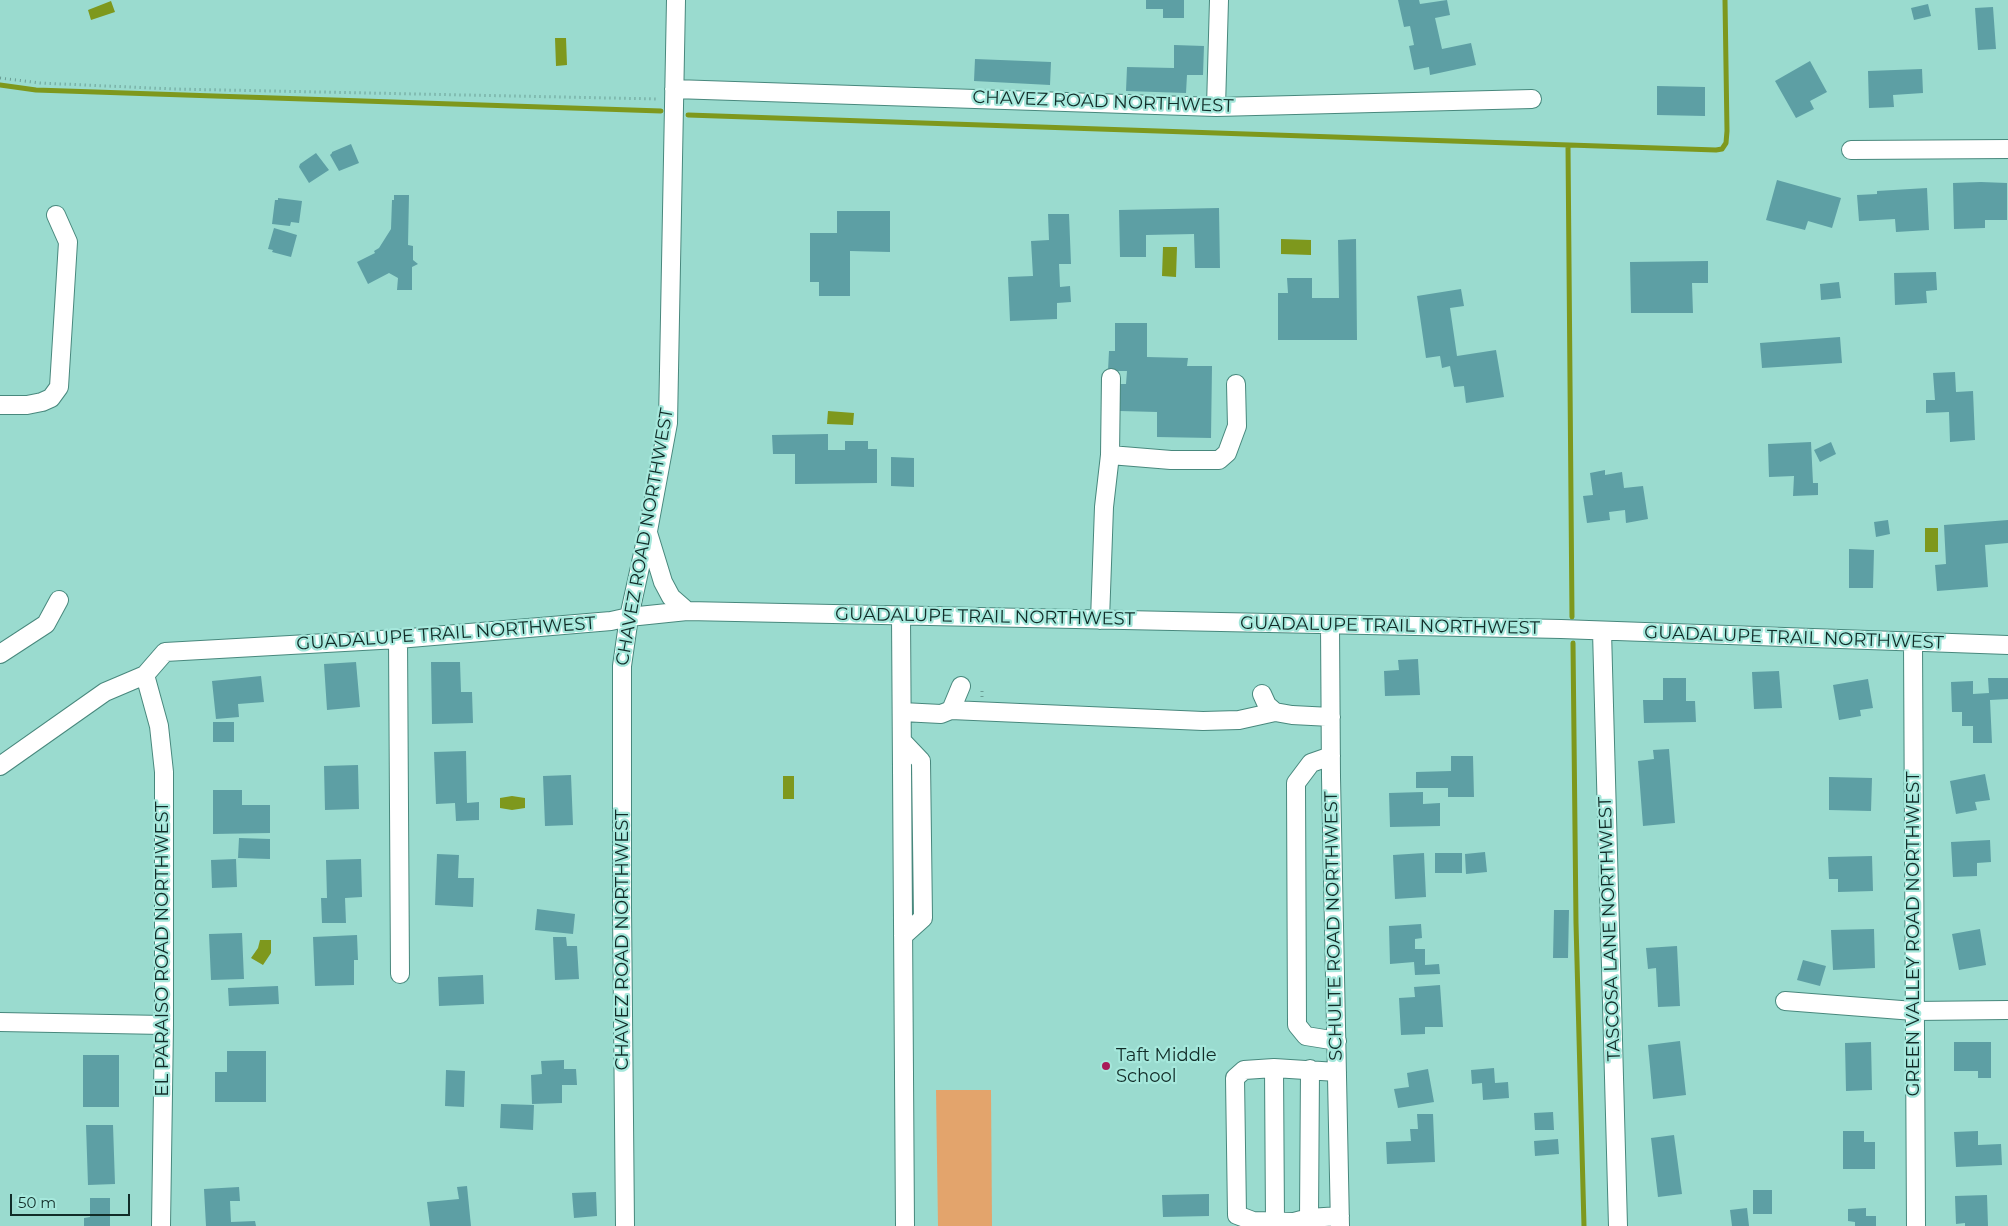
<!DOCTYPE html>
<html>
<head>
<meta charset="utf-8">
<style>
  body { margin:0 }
  #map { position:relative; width:2008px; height:1226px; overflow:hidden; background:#9adbcf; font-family:Montserrat,sans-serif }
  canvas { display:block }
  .scale { position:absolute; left:10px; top:1194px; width:120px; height:22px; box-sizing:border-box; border:2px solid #112c28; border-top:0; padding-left:6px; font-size:15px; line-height:18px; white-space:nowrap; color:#112c28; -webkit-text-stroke:4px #a6e8dc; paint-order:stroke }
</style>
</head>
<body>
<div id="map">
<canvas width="2008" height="1226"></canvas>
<div class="scale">50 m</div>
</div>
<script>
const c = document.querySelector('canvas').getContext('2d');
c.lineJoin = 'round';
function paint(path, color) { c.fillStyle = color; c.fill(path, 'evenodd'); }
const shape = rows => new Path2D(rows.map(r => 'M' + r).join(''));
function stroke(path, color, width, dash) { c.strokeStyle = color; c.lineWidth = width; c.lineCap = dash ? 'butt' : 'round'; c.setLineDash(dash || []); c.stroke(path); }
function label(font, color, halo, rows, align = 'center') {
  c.font = font + ' Montserrat,sans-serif'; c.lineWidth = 4.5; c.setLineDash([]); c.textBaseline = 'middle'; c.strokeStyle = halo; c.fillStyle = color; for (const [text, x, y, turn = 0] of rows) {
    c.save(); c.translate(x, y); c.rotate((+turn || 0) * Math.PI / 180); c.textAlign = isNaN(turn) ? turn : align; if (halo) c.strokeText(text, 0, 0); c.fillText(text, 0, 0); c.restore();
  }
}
paint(shape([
  [936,1090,991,1090,992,1226,938,1226]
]), '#e3a46c');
paint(shape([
  [111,1,115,12,91,20,88,10],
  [555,38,566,38,567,65,556,66],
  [1281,239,1311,240,1311,255,1281,254],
  [1163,247,1177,247,1176,277,1162,276],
  [828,411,854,413,853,425,827,424],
  [1925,528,1938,528,1938,552,1925,552],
  [783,776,794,776,794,799,783,799],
  [512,796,525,798,525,808,512,810,500,808,500,798],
  [260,940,271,940,271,953,263,965,251,958,258,948]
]), '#7e981d');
stroke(shape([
  [0,85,36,90,661,111],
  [688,115,1716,150,1722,149,1726,143,1727,131,1725,0],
  [1568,145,1572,617],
  [1573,643,1576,923,1584,1226]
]), '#7e981d', 5);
paint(shape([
  [1146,0,1184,0,1184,18,1163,18,1163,9,1146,9],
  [1398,0,1419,0,1420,4,1447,0,1450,15,1435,18,1442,49,1471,43,1476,65,1430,75,1429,67,1414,70,1409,46,1414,45,1410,26,1404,27],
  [1928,4,1931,16,1914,20,1911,8],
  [1993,7,1996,49,1978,50,1975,8],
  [1174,45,1204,46,1203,75,1187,75,1186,93,1126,91,1127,67,1174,68],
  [975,59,1051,62,1050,85,974,81],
  [1810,61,1827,92,1810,101,1814,109,1796,118,1775,81],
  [1922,69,1923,93,1893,95,1894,107,1869,108,1868,71],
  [1657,86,1705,87,1705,116,1657,115],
  [351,144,359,163,339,171,330,155,332,153,332,152],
  [316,153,329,170,309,183,299,167,300,164],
  [1777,180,1841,198,1832,228,1808,221,1805,230,1766,220],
  [1981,182,2007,183,2007,220,1985,220,1985,228,1954,229,1953,183],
  [1927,188,1929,230,1896,232,1895,219,1859,221,1857,195,1877,194,1877,191],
  [394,195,409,195,408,245,413,246,413,260,418,264,412,267,412,290,397,290,398,278,389,273,368,284,357,262,375,253,374,251,379,248,391,229,392,200,394,200],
  [278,198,302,201,299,223,291,222,290,226,272,224,275,200,278,200],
  [1219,208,1220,268,1195,268,1194,234,1146,235,1146,257,1120,257,1119,210],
  [837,211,890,211,890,252,850,251,850,296,819,296,819,282,810,282,810,233,837,233],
  [1048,214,1069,214,1071,264,1059,264,1060,287,1070,286,1071,302,1057,303,1057,319,1010,321,1008,277,1033,276,1031,241,1049,240],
  [274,228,297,235,291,257,272,252,273,250,268,249],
  [1356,239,1357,340,1278,340,1278,293,1288,293,1287,278,1312,278,1312,298,1339,298,1338,240],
  [1708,261,1708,283,1692,283,1693,313,1631,313,1630,262],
  [1936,272,1937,290,1926,291,1927,303,1895,305,1894,273],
  [1839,282,1841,298,1821,300,1820,284],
  [1461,289,1464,306,1450,308,1457,356,1496,350,1504,397,1466,403,1464,386,1454,387,1450,366,1442,368,1440,356,1426,358,1417,296],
  [1115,323,1147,323,1147,357,1188,358,1187,366,1212,366,1211,438,1157,437,1157,412,1120,411,1120,384,1126,384,1127,371,1108,371,1109,351,1115,351],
  [1840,337,1842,363,1762,368,1760,343],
  [1955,372,1956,392,1973,391,1975,440,1950,442,1949,412,1926,413,1926,400,1935,400,1933,373],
  [828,434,828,450,845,450,845,441,868,441,868,449,877,449,877,483,795,484,795,454,773,454,772,435],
  [1811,442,1813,483,1818,483,1818,495,1793,496,1794,476,1769,477,1768,444],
  [1831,442,1836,454,1820,462,1814,450],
  [891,457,914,458,914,487,891,486],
  [1605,470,1605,475,1622,472,1624,488,1643,486,1648,519,1626,523,1625,510,1609,512,1610,520,1587,523,1583,496,1593,495,1590,473],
  [1888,520,1890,534,1876,537,1874,522],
  [2008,520,2008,543,1985,545,1988,587,1937,591,1935,565,1946,564,1944,525],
  [1849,549,1874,550,1873,588,1849,588],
  [1418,659,1420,695,1385,696,1384,671,1399,670,1398,660],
  [356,662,360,707,327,710,324,664],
  [431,662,460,662,461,692,472,692,473,723,432,724],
  [1779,671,1782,708,1754,709,1752,672],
  [261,676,264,702,238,704,239,717,216,719,212,681],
  [1663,678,1686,678,1686,701,1695,701,1696,722,1644,723,1643,700,1663,700],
  [1988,678,2008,678,2008,699,1990,700,1992,743,1973,743,1973,726,1962,726,1962,712,1952,712,1951,682,1973,681,1973,694,1989,693],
  [1868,679,1873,708,1860,710,1861,716,1839,720,1833,685],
  [213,722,234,722,234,742,213,742],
  [1669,749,1675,823,1643,826,1638,761,1654,759,1653,750],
  [466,751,467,803,479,802,479,820,456,821,455,803,436,804,434,752],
  [1451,756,1473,756,1474,797,1448,797,1448,788,1416,788,1416,772,1451,771],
  [358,765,359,809,325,810,324,766],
  [1985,774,1990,800,1975,802,1977,810,1956,814,1950,781],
  [571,775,573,825,545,826,543,776],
  [1829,777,1872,778,1871,811,1829,810],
  [213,790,242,790,242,805,270,805,270,833,213,834],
  [1423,792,1423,804,1440,803,1440,826,1390,827,1389,793],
  [239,838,270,839,270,859,238,858],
  [1990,840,1991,862,1977,863,1977,876,1953,877,1951,842],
  [1485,852,1487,872,1466,874,1465,854],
  [1424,853,1426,897,1395,899,1393,855],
  [1435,853,1462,853,1462,873,1435,873],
  [437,854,459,855,458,878,474,878,473,907,435,905],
  [1872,856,1873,891,1838,892,1838,879,1829,879,1828,857],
  [236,859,237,887,212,888,211,860],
  [361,859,362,897,345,898,346,923,322,923,321,898,327,898,326,860],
  [537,909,575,914,573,934,535,930],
  [1554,910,1569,910,1568,958,1553,958],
  [1421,924,1422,938,1415,939,1415,949,1425,949,1425,965,1439,964,1440,974,1415,975,1414,962,1390,964,1389,926],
  [1874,929,1875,968,1833,970,1831,930],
  [1980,929,1986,965,1959,970,1952,934],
  [242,933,244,979,211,980,209,934],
  [357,935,358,960,354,960,354,985,315,986,313,937],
  [553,937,566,937,567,946,577,946,579,979,555,980],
  [1677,946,1680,1006,1658,1007,1656,968,1648,969,1646,948],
  [1803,960,1826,966,1820,986,1797,980],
  [483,975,484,1004,439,1006,438,977],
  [1440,985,1443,1027,1425,1027,1425,1034,1401,1035,1399,998,1415,997,1414,987],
  [278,986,279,1004,229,1006,228,988],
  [1680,1041,1686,1095,1653,1099,1648,1045],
  [1871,1042,1872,1090,1846,1091,1845,1043],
  [1954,1042,1991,1042,1991,1078,1978,1078,1978,1071,1954,1071],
  [227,1051,266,1051,266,1102,215,1102,215,1072,227,1072],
  [83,1055,119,1055,119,1107,83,1107],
  [564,1060,564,1069,576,1069,577,1085,562,1085,562,1103,532,1104,531,1075,542,1074,541,1061],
  [1494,1068,1495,1083,1508,1082,1509,1098,1483,1100,1482,1083,1472,1084,1471,1070],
  [1428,1069,1434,1102,1398,1108,1394,1089,1409,1087,1407,1073],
  [446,1070,465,1071,464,1107,445,1106],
  [501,1104,534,1105,533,1130,500,1128],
  [1553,1112,1554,1130,1535,1130,1534,1113],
  [1417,1114,1433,1114,1435,1162,1387,1164,1386,1142,1411,1141,1410,1129,1418,1129],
  [86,1125,113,1125,115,1184,88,1185],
  [1843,1131,1864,1131,1864,1142,1875,1142,1875,1169,1843,1169],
  [1978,1131,1978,1145,2001,1144,2002,1165,1956,1167,1954,1132],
  [1674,1135,1682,1194,1658,1197,1651,1138],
  [1558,1139,1559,1154,1535,1156,1534,1141],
  [467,1186,471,1226,430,1226,427,1202,459,1199,457,1187],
  [239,1187,240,1201,230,1201,231,1222,255,1221,256,1226,206,1226,204,1189],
  [1753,1190,1772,1190,1772,1214,1753,1214],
  [596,1192,597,1216,574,1218,572,1193],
  [1209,1194,1209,1216,1163,1217,1162,1195],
  [1987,1195,1988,1226,1965,1226,1965,1223,1956,1224,1955,1196],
  [90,1198,110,1198,110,1226,84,1226,84,1218,90,1217],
  [1747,1208,1749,1226,1732,1226,1730,1210],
  [1866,1208,1866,1216,1876,1216,1876,1226,1855,1226,1855,1222,1848,1221,1848,1209]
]), '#5d9fa4');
const minor = shape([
  [674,89,1216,107,1532,99],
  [1216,107,1219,0],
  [1851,150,2008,149],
  [0,405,27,405,42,402,51,398,59,387,68,242,56,215],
  [1110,455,1111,378],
  [648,533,663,582,671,597,687,611],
  [901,616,905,1226],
  [1100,620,1104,507,1110,455,1171,460,1219,460,1227,453,1237,426,1236,384],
  [1330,625,1331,777,1340,1226],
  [1602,631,1618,1226],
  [398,639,400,974],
  [1913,643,1916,1226],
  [0,654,46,624,59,600],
  [145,675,159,726,164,772,164,1025,161,1226],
  [1262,694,1267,705,1275,712,1292,715,1331,717],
  [951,710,1203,721,1239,720,1275,712],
  [902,712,941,714,951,710,961,686],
  [902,741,921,761,923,918,903,936],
  [1331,756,1311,763,1296,783,1297,1025,1306,1036,1337,1041],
  [0,766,105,692,145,675,165,652,398,639,611,621,629,617,687,611,1561,629,2008,645],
  [1785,1001,1914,1011,2008,1010],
  [0,1022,164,1025],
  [1274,1068,1275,1222],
  [1337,1072,1274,1068,1244,1070,1235,1078,1237,1215,1253,1221,1294,1222,1309,1218,1340,1216],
  [1309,1218,1310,1069],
  [625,1226,622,908,622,666,629,617,648,531,668,423,676,0]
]);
stroke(minor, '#48887d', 20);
stroke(shape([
  [0,78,40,83,174,89,659,99],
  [982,697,982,688]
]), '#6a9e95', 3, [1, 4]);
stroke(minor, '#fff', 18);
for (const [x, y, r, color] of [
  [1106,1066,5,"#a91b59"]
]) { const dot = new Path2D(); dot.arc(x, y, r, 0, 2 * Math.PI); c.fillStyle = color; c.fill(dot); stroke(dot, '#a6e8dc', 2); }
label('18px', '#112c28', '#a6e8dc', [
  ["CHAVEZ ROAD NORTHWEST",1103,102,2],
  ["CHAVEZ ROAD NORTHWEST",645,537,-80],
  ["GUADALUPE TRAIL NORTHWEST",985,617,1],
  ["GUADALUPE TRAIL NORTHWEST",1390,626,1],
  ["GUADALUPE TRAIL NORTHWEST",446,634,-4],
  ["GUADALUPE TRAIL NORTHWEST",1794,638,2],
  ["SCHULTE ROAD NORTHWEST",1334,926,-91],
  ["TASCOSA LANE NORTHWEST",1610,929,-92],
  ["GREEN VALLEY ROAD NORTHWEST",1914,934,-90],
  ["CHAVEZ ROAD NORTHWEST",623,940,-90],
  ["EL PARAISO ROAD NORTHWEST",163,949,-90]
]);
label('18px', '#112c28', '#a6e8dc', [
  ["Taft Middle",1116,1056],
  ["School",1116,1077]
], 'left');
</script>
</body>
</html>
